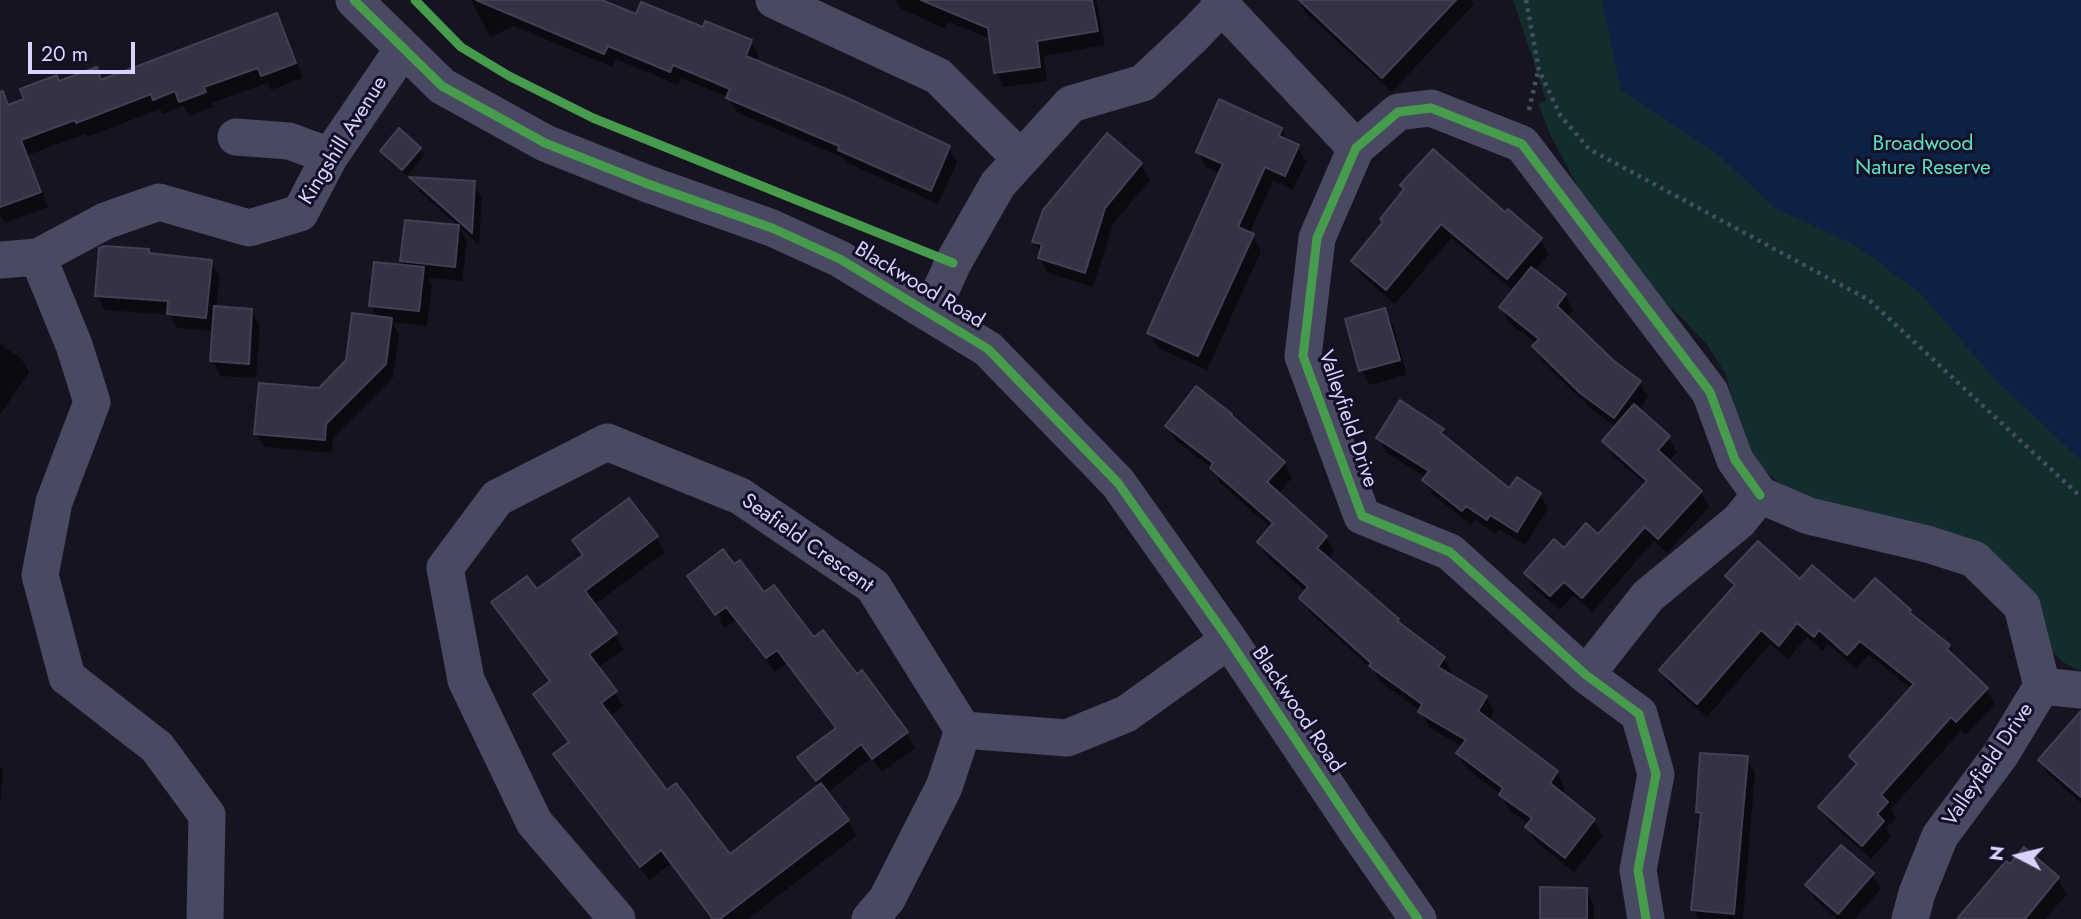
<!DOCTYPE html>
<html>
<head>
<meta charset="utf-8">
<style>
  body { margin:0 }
  #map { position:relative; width:2081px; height:919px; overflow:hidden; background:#161421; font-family:Jost,sans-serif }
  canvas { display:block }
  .north { position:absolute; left:1983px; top:821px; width:70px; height:70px; -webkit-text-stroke:5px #130f26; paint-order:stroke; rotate:277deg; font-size:19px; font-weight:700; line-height:28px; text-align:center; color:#d9d4ff }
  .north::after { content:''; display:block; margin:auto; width:24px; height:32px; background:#d9d4ff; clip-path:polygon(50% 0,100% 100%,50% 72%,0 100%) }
  .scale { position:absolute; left:28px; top:42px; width:107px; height:32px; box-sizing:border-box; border:4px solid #d9d4ff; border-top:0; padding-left:9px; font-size:21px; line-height:24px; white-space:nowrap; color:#d9d4ff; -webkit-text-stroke:5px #130f26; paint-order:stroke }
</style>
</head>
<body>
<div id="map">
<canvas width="2081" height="919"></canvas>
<div class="north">N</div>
<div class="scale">20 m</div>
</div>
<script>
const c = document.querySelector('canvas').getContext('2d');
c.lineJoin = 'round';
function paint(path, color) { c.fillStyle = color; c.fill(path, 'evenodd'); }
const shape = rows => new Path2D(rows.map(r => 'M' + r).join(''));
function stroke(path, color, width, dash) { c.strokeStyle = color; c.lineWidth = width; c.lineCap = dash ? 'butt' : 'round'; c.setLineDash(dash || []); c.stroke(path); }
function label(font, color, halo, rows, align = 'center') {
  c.font = font + ' Jost,sans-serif'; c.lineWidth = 6; c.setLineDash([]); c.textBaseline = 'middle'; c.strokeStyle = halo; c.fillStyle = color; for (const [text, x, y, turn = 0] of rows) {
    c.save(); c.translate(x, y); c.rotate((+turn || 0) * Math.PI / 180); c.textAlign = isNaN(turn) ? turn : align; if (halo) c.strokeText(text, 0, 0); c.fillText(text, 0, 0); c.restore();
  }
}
paint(shape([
  [1513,0,2081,0,2081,670,2077,670,2063,662,2048,647,2027,591,1781,485,1755,462,1741,434,1726,375,1708,346,1681,317,1622,263,1603,235,1550,134,1538,104,1546,100]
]), '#132c2d');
paint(shape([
  [1602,0,2081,0,2081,460,1997,381,1919,292,1857,246,1775,208,1721,157,1621,90]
]), '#0d2144');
paint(shape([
  [471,0,598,0,637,16,704,29,751,42,759,56,756,62,949,148,957,162,938,204,848,163,844,158,736,112,728,97,681,78,678,85,616,59,612,67,514,26,490,37],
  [895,0,1096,0,1105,45,1044,56,1047,81,1004,87,996,73,991,39,948,22,945,29,900,8],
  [1298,0,1471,0,1474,4,1392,92,1305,12],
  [277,15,285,30,303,78,271,90,267,83,211,103,213,107,189,116,183,106,163,114,160,109,87,137,85,134,28,155,48,207,5,223,0,214,0,110,96,69,103,81],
  [1281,129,1289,143,1298,146,1306,162,1293,190,1273,181,1249,234,1253,236,1261,251,1207,370,1158,348,1149,333,1221,173,1206,167,1198,151],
  [400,131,420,149,424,156,407,176,386,158,382,151],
  [1107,136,1141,165,1150,180,1113,224,1093,287,1048,273,1039,258,1041,253,1034,241],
  [412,179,474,183,482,198,479,245,420,192],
  [1506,215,1540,239,1549,254,1534,272,1565,295,1573,310,1567,318,1613,362,1639,382,1648,397,1638,411,1668,438,1677,452,1668,462,1701,492,1709,507,1667,553,1654,541,1592,612,1573,595,1560,610,1535,589,1526,574,1564,550,1598,536,1646,485,1613,456,1605,441,1616,427,1590,408,1543,362,1534,347,1537,344,1509,323,1501,308,1514,291,1451,238,1395,304,1362,276,1353,261,1384,223],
  [406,222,459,227,467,242,462,281,428,278,432,284,427,326,392,322,399,334,393,378,333,438,332,453,264,447,256,433,319,390,348,361,378,318,371,306,406,267,402,261],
  [148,250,151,255,211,262,220,276,216,308,251,310,260,325,256,378,221,376,212,361,214,331,177,328,170,315,105,310,97,296],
  [1384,310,1393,325,1407,375,1370,385,1361,370,1347,321],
  [0,344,21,358,29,372,0,415],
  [1167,426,1284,463,1292,478,1278,494,1326,537,1334,552,1328,560,1398,620,1402,627,1444,658,1452,673,1450,676,1486,697,1494,712,1489,722,1557,773,1565,788,1561,794,1594,821,1603,836,1574,872,1536,842,1527,827,1529,824,1509,810,1501,794,1467,769,1458,754,1463,747,1429,727,1421,711,1379,681,1374,671,1310,613,1301,598,1306,592,1267,557,1259,542,1271,528,1220,483,1213,469,1176,441],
  [1443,430,1451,444,1510,490,1540,494,1548,509,1525,545,1499,529,1496,534,1475,520,1471,525,1433,495,1424,480,1426,478,1387,453,1378,438],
  [656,537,665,552,594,605,624,649,598,668,623,706,609,717,666,792,729,856,819,787,799,757,837,730,787,663,775,672,736,620,725,628,720,622,722,621,698,589,696,589,689,577,734,567,813,640,857,676,906,733,915,748,882,772,871,758,826,794,848,821,856,836,748,919,712,919,670,864,649,880,564,769,555,754,570,744,544,709,535,694,551,682,502,617,493,603,537,592,584,556,575,541],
  [1727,576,1800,582,1854,603,1909,611,1914,618,1949,646,1957,661,1986,689,1995,704,1965,735,1961,731,1891,809,1896,818,1886,828,1891,837,1871,859,1829,822,1821,807,1857,766,1851,757,1912,689,1869,655,1856,669,1828,644,1823,651,1807,637,1788,659,1770,644,1707,717,1670,685,1661,670,1734,588],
  [2081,731,2081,803,2049,775,2040,760],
  [1747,758,1755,773,1743,919,1699,919,1693,909,1702,819,1698,812],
  [0,766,3,771,0,805],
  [2025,850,2058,879,2067,894,2045,919,1959,919,1976,895,1978,897,2011,867],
  [1872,875,1881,889,1855,919,1837,919,1816,900,1807,885],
  [1586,890,1594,905,1594,919,1542,919]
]), '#0007');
const building = shape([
  [476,0,602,0,636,14,641,2,703,27,705,21,752,40,746,56,843,96,950,146,931,191,838,150,839,146,726,98,730,89,673,65,670,72,608,46,604,54,476,0],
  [921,0,1092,0,1098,31,1037,41,1040,67,994,73,988,28,921,0],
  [1299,0,1456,0,1382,78,1299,0],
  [277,13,296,63,261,76,258,68,204,87,206,92,179,102,175,91,153,100,151,94,76,123,75,120,21,140,41,192,0,207,0,92,3,91,8,105,24,99,20,89,57,75,59,81,97,67,101,80,277,13],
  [1219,99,1282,128,1279,136,1299,145,1285,176,1265,167,1238,227,1254,234,1198,356,1147,333,1223,164,1196,152,1219,99],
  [399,128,421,148,402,170,380,151,399,128],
  [1107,133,1142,163,1105,208,1085,273,1038,258,1042,244,1032,242,1043,210,1107,133],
  [1433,149,1505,212,1508,209,1542,238,1507,279,1441,224,1386,290,1351,261,1383,222,1380,219,1404,189,1400,185,1433,149],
  [409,177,475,181,472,233,409,177],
  [405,220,459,225,455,267,400,261,405,220],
  [104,246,149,249,149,253,212,260,206,318,167,314,168,301,95,296,99,248,104,246],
  [374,262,424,267,419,311,369,306,374,262],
  [1531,267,1566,294,1557,306,1614,361,1641,381,1614,418,1580,393,1532,346,1539,339,1499,307,1531,267],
  [214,306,252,309,249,364,210,361,214,306],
  [1385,308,1400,360,1359,371,1345,319,1385,308],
  [352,313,392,318,386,364,326,424,325,440,254,434,259,383,319,388,346,360,352,313],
  [1196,386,1232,414,1231,415,1285,462,1267,482,1327,536,1317,548,1399,619,1397,621,1445,657,1438,667,1487,696,1478,711,1558,771,1550,783,1595,819,1565,858,1525,827,1532,818,1499,795,1503,788,1456,753,1466,740,1418,712,1422,704,1369,666,1371,663,1299,598,1308,587,1257,542,1273,523,1210,468,1213,463,1165,426,1196,386],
  [1400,400,1444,429,1441,433,1509,488,1517,477,1541,493,1517,532,1490,515,1487,520,1466,506,1462,511,1422,480,1429,471,1376,438,1400,400],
  [1634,404,1670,436,1658,450,1702,491,1658,539,1645,527,1582,598,1564,582,1550,596,1524,573,1554,539,1564,548,1586,523,1598,534,1647,481,1602,441,1634,404],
  [629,498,658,536,585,591,617,633,589,654,617,691,601,703,667,790,676,783,730,854,821,783,849,820,720,919,713,919,661,850,640,867,553,754,569,742,533,694,550,681,491,602,527,576,537,589,583,555,572,540,629,498],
  [1758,541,1800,579,1812,565,1854,601,1875,578,1911,610,1909,612,1950,645,1947,649,1988,688,1956,722,1951,717,1881,795,1888,802,1877,814,1884,821,1862,846,1818,807,1857,764,1849,756,1914,684,1860,641,1847,655,1819,630,1814,637,1797,623,1779,646,1761,630,1697,704,1659,670,1735,585,1725,576,1758,541],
  [723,549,734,564,740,560,764,592,774,585,814,637,823,630,857,674,862,670,908,732,872,759,861,744,816,781,797,757,836,728,777,650,766,658,726,607,715,615,687,576,723,549],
  [2081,711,2081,797,2038,760,2081,711],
  [1700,753,1748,756,1734,914,1691,910,1701,813,1696,812,1700,753],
  [1841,845,1874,873,1838,914,1805,885,1841,845],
  [2024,847,2059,877,2025,919,1957,919,2006,861,2010,864,2024,847],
  [1540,887,1587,888,1587,919,1540,919,1540,887]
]);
paint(building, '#343243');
stroke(building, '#433f54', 2);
stroke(shape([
  [1526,0,1539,70,1560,115,1589,149,1869,300,2081,497],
  [1529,110,1538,71]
]), '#44505f', 4.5, [3.5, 5]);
stroke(shape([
  [354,0,442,86,545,143,648,184,772,228,840,259,988,349,1118,483,1229,640,1356,830,1418,919],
  [774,0,938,76,1021,159],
  [1222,6,1356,148],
  [236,137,289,141,330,156],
  [38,257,74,345,92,402,54,502,40,575,67,677,157,747,207,815,205,919],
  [0,260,38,257,105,221,159,202,249,228,300,213,330,156,403,49],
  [931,312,953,263,998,184,1071,104,1143,83,1193,36,1222,6,1219,0],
  [1586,675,1648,596,1739,521,1760,495,1809,516,1927,544,1974,559,2022,606,2042,686,2001,754,1940,836,1917,893,1910,919],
  [2042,686,2081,690],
  [963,730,1067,738,1126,714,1229,640],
  [617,919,534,822,466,680,445,568,497,498,607,442,740,496,873,586,963,730],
  [870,919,887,899,944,787,963,730],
  [1646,919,1638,870,1656,774,1639,714,1586,675,1450,552,1362,516,1303,356,1317,238,1356,148,1398,112,1431,108,1522,144,1710,392,1735,460,1760,495]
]), '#4a4962', 37);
stroke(shape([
  [354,0,442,86,545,143,648,184,772,228,840,259,988,349,1118,483,1229,640,1356,830,1418,919],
  [415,0,461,47,509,76,593,118,953,263],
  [1646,919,1638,870,1656,774,1639,714,1586,675,1450,552,1362,516,1303,356,1317,238,1356,148,1398,112,1431,108,1522,144,1710,392,1735,460,1760,495]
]), '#469c4c', 9);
label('21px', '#d9d4ff', '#130f26', [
  ["Kingshill Avenue",344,141,-58],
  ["Blackwood Road",919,286,31],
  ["Valleyfield Drive",1347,419,71],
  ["Seafield Crescent",807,544,35],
  ["Blackwood Road",1297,710,56],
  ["Valleyfield Drive",1989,765,-56]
]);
label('21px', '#5fe0c0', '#130f26', [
  ["Broadwood",1923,145],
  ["Nature Reserve",1923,169]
]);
</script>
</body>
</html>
